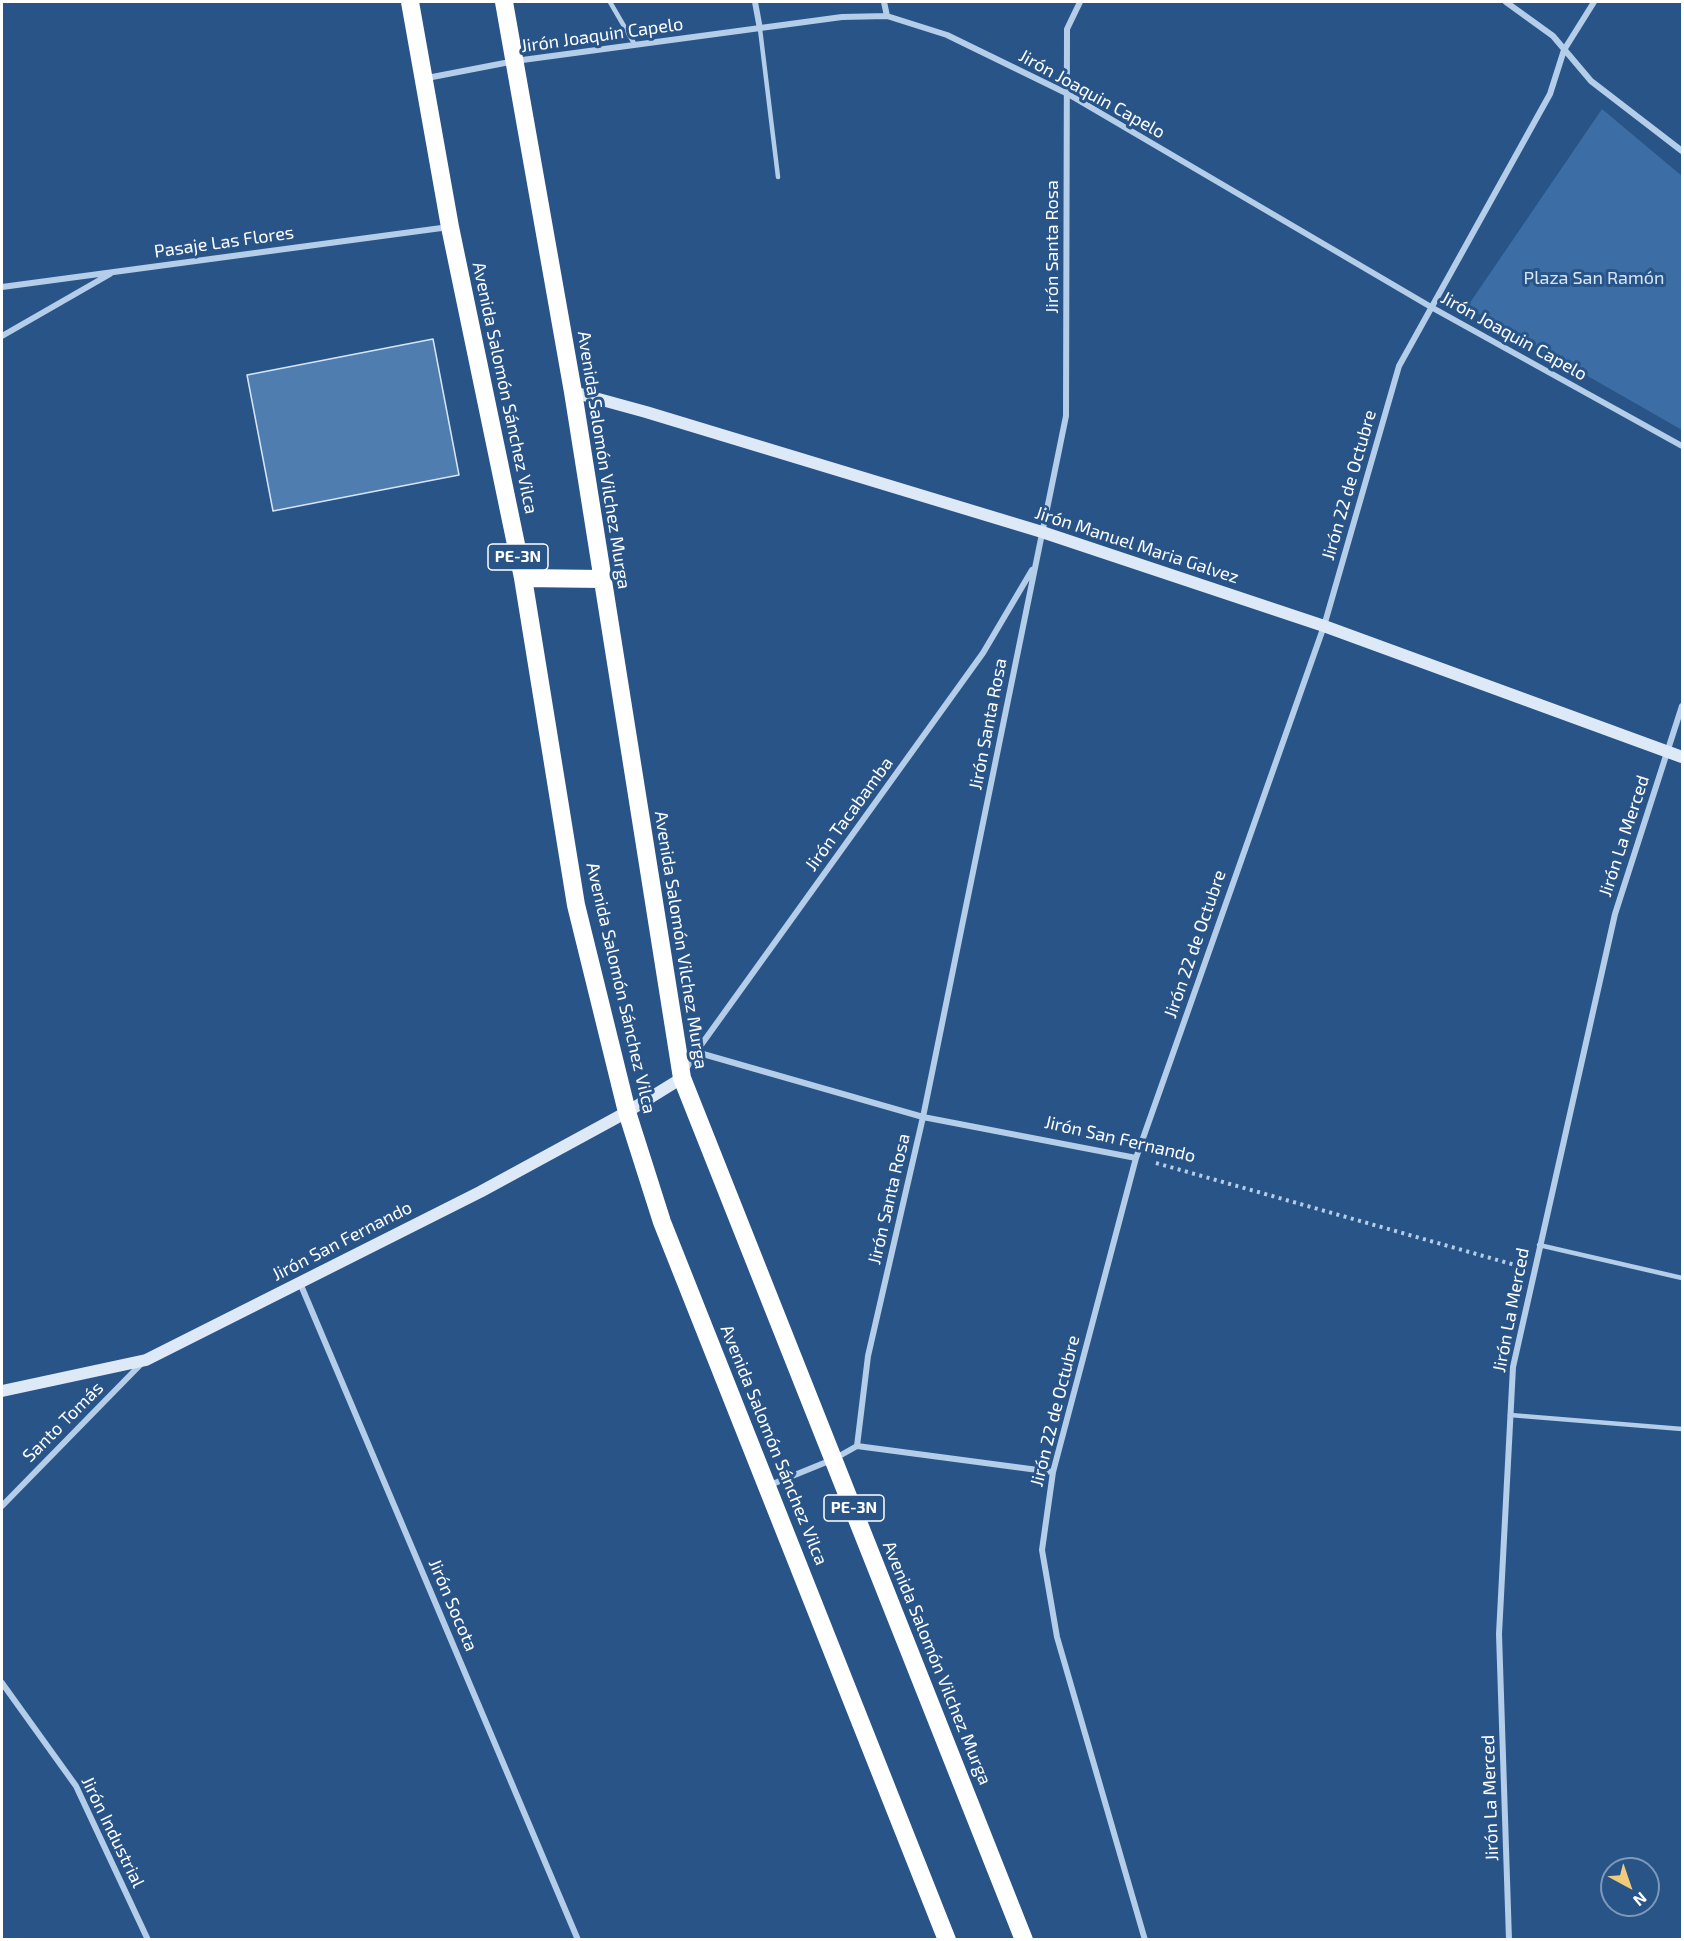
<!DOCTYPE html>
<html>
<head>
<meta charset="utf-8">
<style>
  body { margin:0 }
  #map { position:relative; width:1684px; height:1941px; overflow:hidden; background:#285488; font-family:"Exo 2",sans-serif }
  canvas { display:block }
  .frame { position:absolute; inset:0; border:3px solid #fff; pointer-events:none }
  .north { position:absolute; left:1600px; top:1857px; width:60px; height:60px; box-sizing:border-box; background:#285488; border:2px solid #7e98b8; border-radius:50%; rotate:140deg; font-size:16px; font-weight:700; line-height:24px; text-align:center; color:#fff }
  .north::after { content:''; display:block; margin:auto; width:21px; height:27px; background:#f0cc7a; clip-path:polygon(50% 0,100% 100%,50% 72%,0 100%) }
</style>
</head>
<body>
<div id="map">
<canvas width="1684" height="1941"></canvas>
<div class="frame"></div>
<div class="north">N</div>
</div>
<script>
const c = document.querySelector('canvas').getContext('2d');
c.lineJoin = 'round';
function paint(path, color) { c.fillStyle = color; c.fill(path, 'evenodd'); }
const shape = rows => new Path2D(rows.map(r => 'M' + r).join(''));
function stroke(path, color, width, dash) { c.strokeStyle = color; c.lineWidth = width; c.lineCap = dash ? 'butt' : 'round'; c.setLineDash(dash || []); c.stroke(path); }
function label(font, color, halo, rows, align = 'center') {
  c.font = font + ' "Exo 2",sans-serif'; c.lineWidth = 6; c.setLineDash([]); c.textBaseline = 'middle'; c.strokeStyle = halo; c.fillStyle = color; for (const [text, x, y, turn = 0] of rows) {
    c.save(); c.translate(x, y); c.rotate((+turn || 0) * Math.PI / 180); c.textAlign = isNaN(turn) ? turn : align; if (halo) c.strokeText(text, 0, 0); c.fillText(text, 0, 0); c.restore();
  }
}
paint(shape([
  [1602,109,1682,176,1682,430,1467,307]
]), '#3c6da4');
const building = shape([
  [433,339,459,475,273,511,247,375,433,339]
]);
paint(building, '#507daf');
stroke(building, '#d7e6f7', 1.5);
stroke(shape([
  [1156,1163,1515,1265]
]), '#b4cde8', 4, [3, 4.5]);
stroke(shape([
  [610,2,635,45],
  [760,29,778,177],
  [1539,1245,1682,1278],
  [1510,1415,1682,1429]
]), '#b4cde8', 4.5);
stroke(shape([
  [755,2,760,29],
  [884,2,887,16],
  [1506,2,1553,36,1591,81,1682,151],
  [427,78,515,61,842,17,887,16,947,35,1068,94,1431,307,1682,446],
  [2,287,449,227],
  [2,336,110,274],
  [696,1052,923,1117,1136,1158],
  [686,1069,696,1052,983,653,1032,570],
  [300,1283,578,1940],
  [857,1446,868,1356,923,1117,1066,416,1067,29,1080,2],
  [770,1485,834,1459,857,1446,1053,1472],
  [2,1506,143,1362],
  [2,1683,76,1786,148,1940],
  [1145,1940,1057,1637,1042,1550,1053,1472,1136,1158,1324,626,1399,366,1550,94,1564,50,1594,2],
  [1509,1940,1499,1634,1513,1367,1615,914,1682,706]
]), '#b4cde8', 6);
stroke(shape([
  [573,392,646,412,1042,532,1324,626,1682,757],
  [2,1391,146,1360,480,1192,627,1112,682,1078]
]), '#dee9f7', 12);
stroke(shape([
  [410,2,450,227,523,578,576,905,627,1112,662,1222,947,1940],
  [504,2,573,392,682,1078,1024,1940],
  [523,578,603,579]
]), '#fff', 18);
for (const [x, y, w] of [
  [518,557,60],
  [854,1508,60]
]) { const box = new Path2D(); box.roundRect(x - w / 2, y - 13, w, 26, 4.5); c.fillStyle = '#285488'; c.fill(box); stroke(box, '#fff', 1.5); }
label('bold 16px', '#fff', null, [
  ["PE-3N",518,557],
  ["PE-3N",854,1508]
]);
label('18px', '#fff', '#285488', [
  ["Jirón Joaquin Capelo",602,35,-8],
  ["Jirón Joaquin Capelo",1092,94,29],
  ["Pasaje Las Flores",224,242,-8],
  ["Jirón Santa Rosa",1052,247,-90],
  ["Jirón Joaquin Capelo",1514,336,29],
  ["Avenida Salomón Sánchez Vilca",505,388,78],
  ["Avenida Salomón Vilchez Murga",604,460,81],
  ["Jirón 22 de Octubre",1349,485,-74],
  ["Jirón Manuel Maria Galvez",1137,545,18],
  ["Jirón Santa Rosa",988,724,-79],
  ["Jirón Tacabamba",849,814,-54],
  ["Jirón La Merced",1624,836,-72],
  ["Avenida Salomón Vilchez Murga",681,940,81],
  ["Jirón 22 de Octubre",1195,944,-71],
  ["Avenida Salomón Sánchez Vilca",621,988,77],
  ["Jirón San Fernando",1120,1139,13],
  ["Jirón Santa Rosa",889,1199,-77],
  ["Jirón San Fernando",342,1241,-27],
  ["Jirón La Merced",1511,1310,-79],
  ["Jirón 22 de Octubre",1055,1411,-76],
  ["Santo Tomás",63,1422,-45],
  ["Avenida Salomón Sánchez Vilca",774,1445,68],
  ["Jirón Socota",453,1605,67],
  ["Avenida Salomón Vilchez Murga",937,1663,68],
  ["Jirón La Merced",1490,1798,-92],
  ["Jirón Industrial",113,1832,64]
]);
label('18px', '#d7e6f7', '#285488', [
  ["Plaza San Ramón",1594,278]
]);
</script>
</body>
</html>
